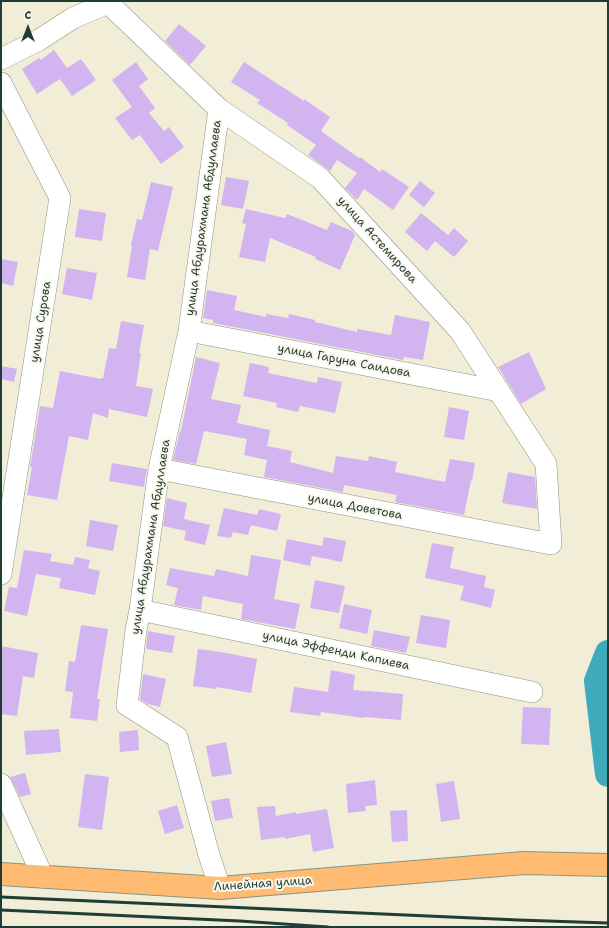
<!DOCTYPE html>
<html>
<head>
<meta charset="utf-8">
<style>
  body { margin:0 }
  #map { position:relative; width:609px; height:928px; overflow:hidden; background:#f2edd6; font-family:"Shantell Sans",sans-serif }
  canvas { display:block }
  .frame { position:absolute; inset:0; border:2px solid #1f3d34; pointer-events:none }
  .north { position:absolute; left:8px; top:8px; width:40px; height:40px; -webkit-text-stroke:3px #fbf7ec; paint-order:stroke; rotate:0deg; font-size:11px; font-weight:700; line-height:16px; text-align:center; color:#1f3d34 }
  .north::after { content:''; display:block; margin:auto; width:14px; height:18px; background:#1f3d34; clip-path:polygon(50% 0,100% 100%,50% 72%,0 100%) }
</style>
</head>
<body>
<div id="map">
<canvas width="609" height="928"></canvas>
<div class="frame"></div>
<div class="north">С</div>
</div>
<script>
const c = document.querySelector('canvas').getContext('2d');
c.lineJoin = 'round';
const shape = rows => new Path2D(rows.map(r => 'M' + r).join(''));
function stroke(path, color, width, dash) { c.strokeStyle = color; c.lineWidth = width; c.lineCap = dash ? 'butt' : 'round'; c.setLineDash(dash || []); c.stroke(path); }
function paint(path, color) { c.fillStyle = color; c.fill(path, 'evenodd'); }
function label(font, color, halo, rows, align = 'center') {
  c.font = font + ' "Shantell Sans",sans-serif'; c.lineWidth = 4; c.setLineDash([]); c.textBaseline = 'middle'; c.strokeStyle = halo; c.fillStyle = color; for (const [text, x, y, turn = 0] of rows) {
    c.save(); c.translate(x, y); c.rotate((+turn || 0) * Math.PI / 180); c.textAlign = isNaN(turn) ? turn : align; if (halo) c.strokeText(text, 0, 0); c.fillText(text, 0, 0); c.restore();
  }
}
stroke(shape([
  [608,653,597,681,608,774]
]), '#3eabbd', 26);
paint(shape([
  [179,24,206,46,190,65,165,41],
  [54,50,67,68,81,59,96,80,72,96,60,79,37,94,22,69,39,58,41,60],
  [136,62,148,79,139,86,155,108,149,113,164,131,169,127,184,147,161,164,140,135,132,140,115,118,132,107,112,80],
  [244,62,304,101,304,99,330,117,321,131,359,158,360,157,380,172,382,169,409,187,393,210,364,189,357,200,345,188,357,173,337,160,330,171,308,155,316,145,287,125,288,123,257,103,260,100,231,82],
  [226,177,249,181,243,209,221,205],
  [420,181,435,193,424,207,409,195],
  [151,182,173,187,158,251,150,249,145,280,127,277,132,246,131,245,137,219,142,220],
  [79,209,106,213,102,241,75,237],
  [246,209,285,218,287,214,327,230,331,222,352,231,355,235,340,270,315,259,316,257,270,238,265,262,239,257,246,224,242,223],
  [421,213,448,235,454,228,468,241,454,257,435,241,427,251,405,232],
  [1,259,18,262,13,286,1,283],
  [67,268,97,273,92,300,62,294],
  [207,290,237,296,234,310,266,317,266,314,288,318,289,314,315,320,315,322,357,332,357,329,391,335,395,315,430,322,423,360,404,357,403,360,213,323,213,320,203,318],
  [121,321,144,325,139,353,141,353,136,386,153,389,147,417,109,409,108,418,93,413,88,440,69,436,57,500,27,495,32,467,30,467,40,406,53,408,60,371,101,379,101,378,103,378,109,348,116,349],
  [529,352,546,389,521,404,498,367],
  [196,357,220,363,211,399,241,405,237,423,270,430,267,446,292,451,290,462,333,473,336,456,368,461,369,456,397,462,395,472,445,482,450,459,475,463,472,481,471,480,464,515,395,502,397,495,344,485,343,492,264,477,267,460,244,455,247,439,204,431,196,464,173,460,180,431,181,431],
  [250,363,269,367,268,373,317,383,318,377,342,382,335,413,300,406,298,412,276,407,277,403,243,396],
  [1,366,17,369,14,382,1,379],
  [449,407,469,411,464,440,444,437],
  [112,463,147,469,144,487,109,481],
  [508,472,535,477,537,509,502,503],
  [167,498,187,503,184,519,210,525,205,545,184,540,186,531,163,526],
  [224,508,257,515,259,509,281,514,277,531,251,525,248,535,233,532,231,538,217,536],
  [90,520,118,525,113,551,86,546],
  [324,537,346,541,342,562,312,556,310,566,283,560,287,539,322,546],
  [432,543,454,547,450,568,486,576,484,587,495,590,491,608,460,600,464,586,425,578],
  [24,550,52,554,50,561,73,565,75,557,90,560,88,568,100,571,95,595,59,588,61,578,36,574,27,616,4,611,9,587,17,588],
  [251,555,281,560,274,599,300,604,295,629,241,619,243,604,203,596,201,610,174,605,178,588,166,585,170,568,214,576,216,569,248,576],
  [315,580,345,586,339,613,310,608],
  [344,604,372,610,367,634,339,628],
  [421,615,450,620,446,648,416,643],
  [81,625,108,629,97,699,100,699,97,721,70,718,73,692,65,691,69,661,75,662],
  [374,630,410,637,406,653,371,646],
  [148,631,175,636,172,653,146,649],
  [1,646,38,653,34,678,23,676,17,716,1,714],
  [198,649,221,652,257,659,251,693,217,687,216,689,193,686],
  [331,670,355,675,353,690,403,694,401,720,364,717,364,718,321,712,320,716,290,712,294,687,328,692],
  [143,674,166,679,160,707,148,704,140,699],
  [523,707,551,708,549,745,521,744],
  [59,729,61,752,26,755,24,731],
  [138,730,139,750,120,752,119,732],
  [226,742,232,774,212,777,206,746],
  [25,773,31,794,20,797,10,777],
  [85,774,109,777,102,830,78,827],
  [375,780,377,805,365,806,366,811,348,813,346,784],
  [454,781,460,819,441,822,436,784],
  [229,798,233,818,215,821,211,801],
  [177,805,184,828,165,834,158,811],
  [275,806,276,816,296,812,296,814,327,809,334,848,313,852,310,834,285,839,285,837,261,840,257,807],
  [407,810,408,841,392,842,390,811]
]), '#d2b4f1');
const minor = shape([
  [1,59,39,40,73,18,108,3,219,109,320,178,460,331,546,464,551,544,159,469],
  [1,83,60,198,1,574],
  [219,109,189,331,159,469,140,610,136,630,127,705,177,737,209,855,220,888],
  [189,331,499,391],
  [140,610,532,692],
  [1,784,43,877]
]);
const major = shape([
  [1,874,220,888,524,863,608,865]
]);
stroke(minor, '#889585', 22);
stroke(major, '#889585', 24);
stroke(minor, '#fff', 21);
stroke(major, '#ffbb71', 22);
stroke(shape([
  [1,897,518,920,608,923],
  [1,910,240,921,328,927]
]), '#1f3d34', 3);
label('12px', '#1f3d34', '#fbf7ec', [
  ["улица Абдурахмана Абдуллаева",204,218,-82],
  ["улица Астемирова",377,240,48],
  ["улица Сурова",41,322,-81],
  ["улица Гаруна Саидова",344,361,11],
  ["улица Доветова",355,507,11],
  ["улица Абдурахмана Абдуллаева",151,537,-81],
  ["улица Эффенди Капиева",336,651,12],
  ["Линейная улица",263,884,-4]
]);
</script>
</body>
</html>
